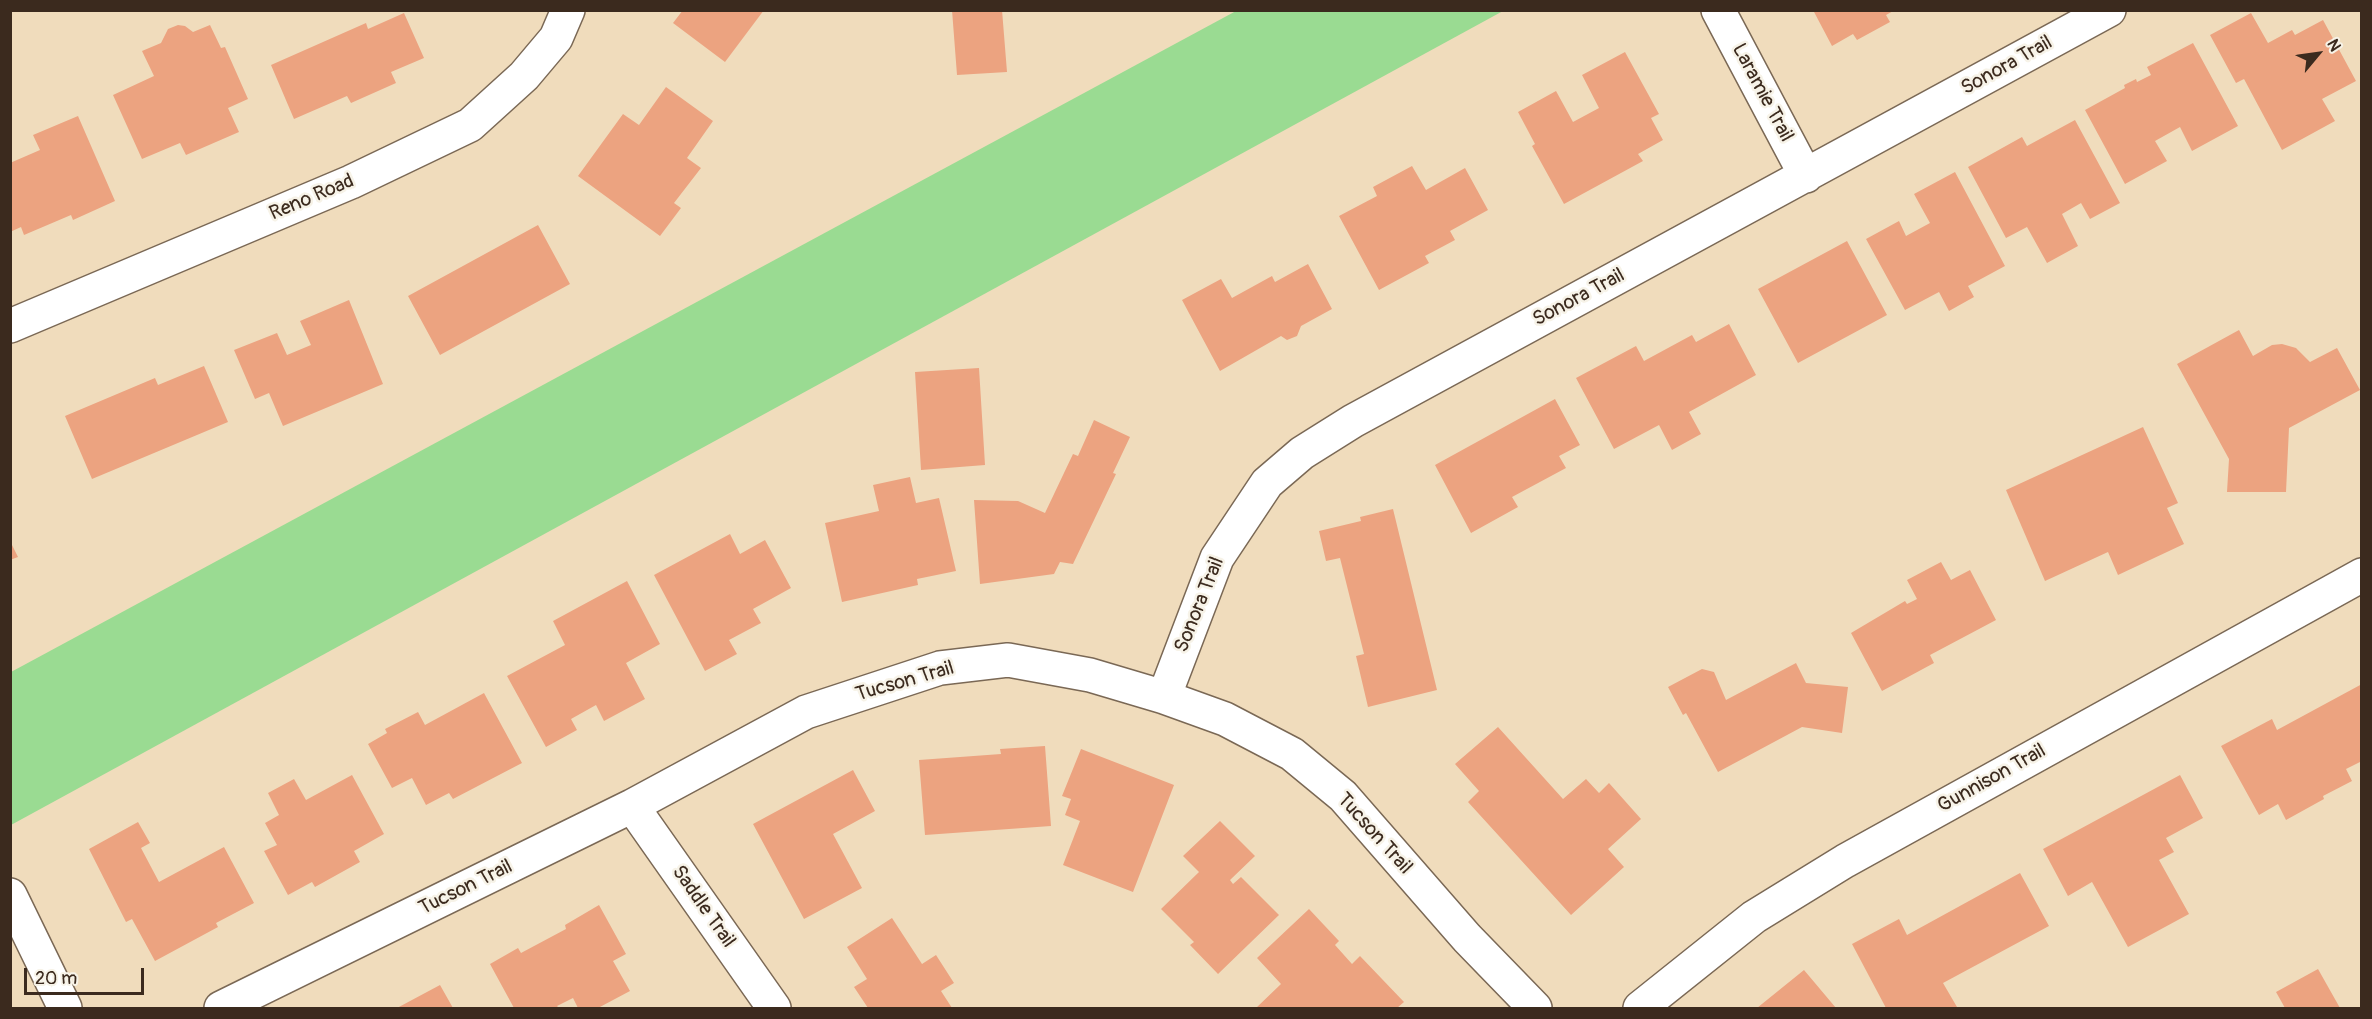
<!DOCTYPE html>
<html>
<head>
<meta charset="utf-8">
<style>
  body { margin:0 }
  #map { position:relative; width:2372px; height:1019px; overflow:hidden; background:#f0dcbc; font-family:Pangolin,sans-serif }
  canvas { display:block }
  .frame { position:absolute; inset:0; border:12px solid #3b2a1e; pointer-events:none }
  .north { position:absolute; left:2288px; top:24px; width:60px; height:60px; -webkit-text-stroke:4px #f7f3e8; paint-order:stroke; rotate:61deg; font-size:16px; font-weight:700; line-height:24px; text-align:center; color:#3b2a1e }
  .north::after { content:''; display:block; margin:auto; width:21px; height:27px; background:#3b2a1e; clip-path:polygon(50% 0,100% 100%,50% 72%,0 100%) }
  .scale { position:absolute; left:24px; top:968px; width:120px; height:27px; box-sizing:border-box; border:3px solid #3b2a1e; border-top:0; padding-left:8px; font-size:18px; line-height:21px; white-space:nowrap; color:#3b2a1e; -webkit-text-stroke:4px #f7f3e8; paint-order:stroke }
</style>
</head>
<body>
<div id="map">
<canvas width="2372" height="1019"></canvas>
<div class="frame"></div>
<div class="north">N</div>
<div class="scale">20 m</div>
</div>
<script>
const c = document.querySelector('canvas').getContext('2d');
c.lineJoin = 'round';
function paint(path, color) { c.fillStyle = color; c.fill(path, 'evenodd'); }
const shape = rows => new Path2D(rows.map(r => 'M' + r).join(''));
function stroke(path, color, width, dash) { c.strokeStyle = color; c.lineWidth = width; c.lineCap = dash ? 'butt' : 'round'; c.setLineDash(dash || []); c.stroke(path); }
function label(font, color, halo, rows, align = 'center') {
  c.font = font + ' Pangolin,sans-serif'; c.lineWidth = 5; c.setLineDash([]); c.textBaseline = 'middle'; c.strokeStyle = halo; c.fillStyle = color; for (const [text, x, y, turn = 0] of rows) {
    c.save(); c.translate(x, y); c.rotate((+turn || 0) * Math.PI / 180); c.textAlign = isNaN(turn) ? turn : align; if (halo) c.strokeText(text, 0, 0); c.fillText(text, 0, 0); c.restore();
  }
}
paint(shape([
  [1236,11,1503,11,11,825,11,672]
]), '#9adb92');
paint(shape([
  [683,10,764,10,725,62,673,23],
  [952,10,1002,10,1007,72,957,75],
  [1813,10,1895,10,1886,15,1890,22,1857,40,1853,34,1832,46],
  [404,13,424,58,391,72,396,83,351,103,347,96,294,119,271,65,366,23,368,29],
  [2251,13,2268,43,2292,30,2295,35,2323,20,2356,81,2322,99,2335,121,2282,150,2244,79,2236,83,2210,35],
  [178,25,185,26,193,32,210,25,221,48,225,47,248,99,228,108,239,132,186,155,180,143,142,159,113,95,154,76,142,51,161,43,168,29],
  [2193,43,2238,126,2192,151,2180,127,2155,141,2167,161,2125,184,2085,110,2125,88,2124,85,2136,79,2137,82,2151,75,2147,67],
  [1625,52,1659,114,1651,118,1663,140,1638,154,1643,161,1564,204,1532,146,1535,144,1518,112,1556,91,1573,122,1599,108,1582,75],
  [666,87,713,121,687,158,701,168,674,203,681,208,660,236,578,176,623,114,639,125],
  [78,116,115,201,73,220,71,215,24,235,21,227,10,232,10,163,40,150,33,135],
  [2075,120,2120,203,2090,219,2081,203,2062,214,2078,246,2047,263,2027,227,2006,238,1968,167,2022,137,2027,146],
  [1412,166,1426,190,1465,168,1488,210,1450,231,1455,240,1425,256,1429,263,1379,290,1339,216,1377,196,1373,187],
  [1955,172,2005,266,1968,286,1974,297,1949,311,1939,292,1905,310,1866,239,1899,221,1906,236,1930,223,1914,194],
  [538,225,570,284,440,355,408,296],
  [1847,241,1887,315,1798,363,1758,289],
  [1308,264,1332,309,1301,326,1297,336,1287,340,1281,336,1220,371,1182,300,1221,279,1232,298,1272,276,1275,282],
  [349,300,383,384,283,426,269,393,255,399,234,350,277,333,287,355,311,345,300,321],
  [1729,324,1756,375,1689,412,1701,434,1672,450,1659,425,1614,449,1576,378,1636,346,1644,361,1692,335,1696,342],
  [2239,330,2253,356,2272,345,2282,344,2296,348,2310,362,2337,348,2360,390,2289,428,2286,492,2227,492,2229,459,2177,364],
  [204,366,228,422,92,479,65,416,155,378,158,385],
  [979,368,985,465,921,470,915,372],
  [1555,399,1580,445,1559,456,1566,468,1512,497,1518,507,1471,533,1435,465],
  [1094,420,1130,437,1113,473,1116,474,1073,564,1060,562,1054,574,980,584,974,500,1018,501,1045,513,1073,454,1078,456],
  [2143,427,2178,503,2167,508,2184,544,2118,575,2108,552,2045,581,2006,490],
  [910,477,916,503,939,498,956,571,917,579,918,585,842,602,825,523,879,511,873,485],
  [1393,509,1437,690,1368,707,1356,656,1364,654,1340,558,1326,561,1319,531,1361,521,1360,517],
  [730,534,740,554,765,540,791,588,753,609,761,623,729,640,737,654,705,671,654,575],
  [10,541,18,557,10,560],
  [1941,562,1951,580,1970,570,1996,620,1930,655,1934,663,1882,691,1851,633,1905,601,1907,604,1917,599,1907,580],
  [627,581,660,644,626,663,645,699,604,721,596,705,571,719,577,730,546,747,507,676,565,645,553,621],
  [1796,663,1806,683,1848,687,1842,733,1802,727,1718,772,1686,713,1683,715,1668,687,1702,669,1714,672,1726,700],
  [2362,684,2362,761,2346,769,2352,781,2323,796,2324,799,2286,820,2278,804,2259,815,2221,746,2272,719,2277,730],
  [484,693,522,763,453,799,449,793,426,805,412,778,392,788,368,744,387,733,385,729,418,712,425,725],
  [1498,727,1563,799,1586,779,1599,793,1609,783,1641,819,1608,849,1624,867,1571,915,1468,802,1479,791,1455,764],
  [1045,746,1051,826,925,835,919,760,1001,754,1000,749],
  [1081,749,1174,785,1133,892,1063,865,1080,821,1065,815,1071,799,1062,796],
  [853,770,875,811,833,834,862,888,804,919,753,824],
  [352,775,384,834,354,851,360,862,315,887,312,882,288,895,264,851,277,845,265,823,279,815,268,793,294,779,306,800],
  [2180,775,2203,818,2166,838,2174,852,2159,860,2189,914,2128,947,2092,882,2068,896,2043,849],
  [1220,821,1255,856,1230,880,1233,884,1241,877,1279,915,1218,974,1190,945,1194,942,1161,909,1199,872,1183,856],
  [138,822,150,843,141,848,159,882,224,847,254,903,216,923,218,927,155,961,132,919,126,922,89,849],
  [2020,873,2049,926,1943,983,1957,1007,1955,1008,1886,1008,1852,944,1899,919,1907,935],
  [599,905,626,954,613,961,630,991,598,1008,578,1008,573,998,557,1006,559,1008,514,1008,490,964,518,948,521,953,566,929,565,925],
  [1309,909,1339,941,1335,945,1352,964,1360,956,1404,1002,1397,1008,1256,1008,1281,984,1257,958],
  [892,918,922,964,936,955,954,983,941,991,952,1008,868,1008,854,987,867,979,847,947],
  [2318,969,2340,1008,2285,1008,2276,992],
  [1804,970,1836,1008,1757,1008],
  [440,985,453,1008,397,1008]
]), '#eca380');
const minor = shape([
  [1718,10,1806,176],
  [10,326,351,182,470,125,524,76,556,38,568,10],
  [1164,697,1217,558,1267,483,1302,453,1353,421,2109,10],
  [632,806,774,1008],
  [10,895,65,1008],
  [221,1008,632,806,806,712,940,668,1008,660,1090,675,1164,697,1225,719,1292,754,1343,796,1467,938,1535,1008],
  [1640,1008,1754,917,1845,861,2362,575]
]);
stroke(minor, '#7a6855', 36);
stroke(minor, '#fff', 33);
label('20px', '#3b2a1e', '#f7f3e8', [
  ["Sonora Trail",2007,66,-29],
  ["Laramie Trail",1762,93,62],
  ["Reno Road",312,198,-23],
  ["Sonora Trail",1579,298,-28],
  ["Sonora Trail",1200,605,-68],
  ["Tucson Trail",905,682,-16],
  ["Gunnison Trail",1992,779,-29],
  ["Tucson Trail",1374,834,48],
  ["Tucson Trail",466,888,-26],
  ["Saddle Trail",703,907,55]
]);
</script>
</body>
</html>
